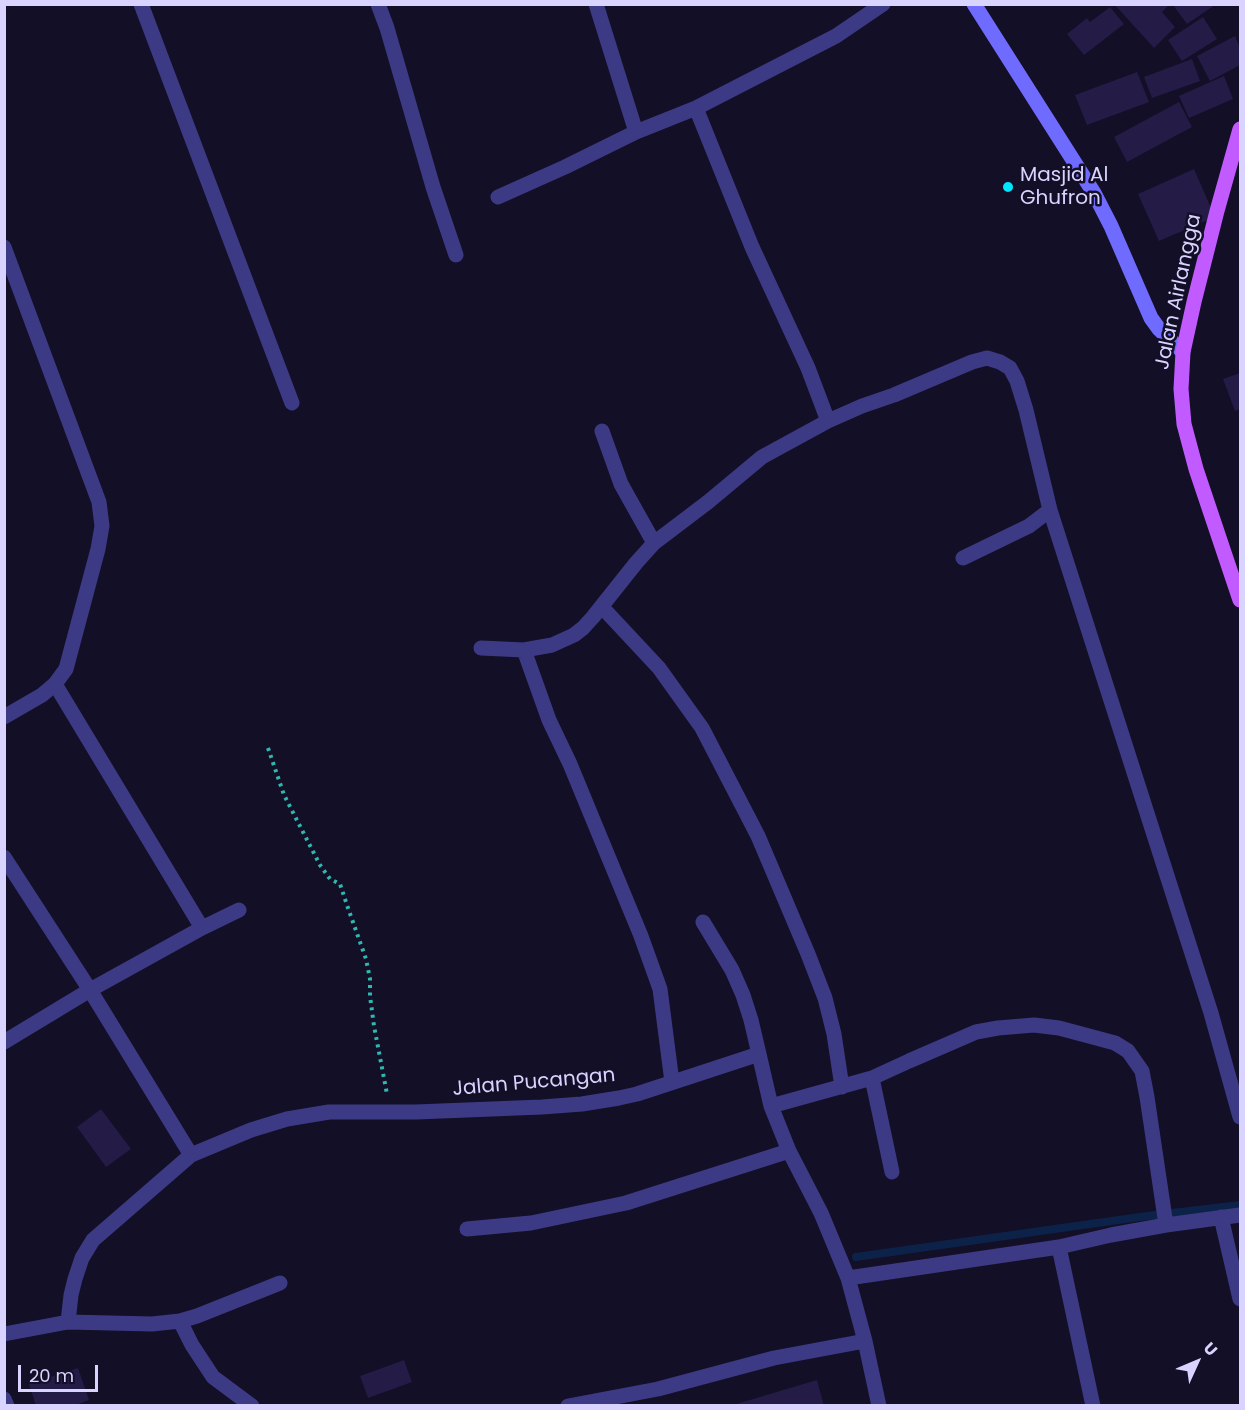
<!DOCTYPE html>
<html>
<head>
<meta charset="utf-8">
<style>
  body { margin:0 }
  #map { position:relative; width:1245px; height:1410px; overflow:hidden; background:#130f26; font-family:Poppins,sans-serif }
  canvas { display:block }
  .frame { position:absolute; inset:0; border:6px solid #d9d4ff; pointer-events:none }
  .north { position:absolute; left:1167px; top:1332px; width:60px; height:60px; -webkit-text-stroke:4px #130f26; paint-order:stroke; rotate:46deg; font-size:16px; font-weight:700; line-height:24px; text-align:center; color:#d9d4ff }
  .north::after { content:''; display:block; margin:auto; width:21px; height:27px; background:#d9d4ff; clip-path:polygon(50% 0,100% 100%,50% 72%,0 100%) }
  .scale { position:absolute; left:18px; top:1365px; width:80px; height:27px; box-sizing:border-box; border:3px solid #d9d4ff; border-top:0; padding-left:8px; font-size:18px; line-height:21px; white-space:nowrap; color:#d9d4ff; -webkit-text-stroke:4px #130f26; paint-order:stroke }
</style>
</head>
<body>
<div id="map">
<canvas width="1245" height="1410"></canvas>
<div class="frame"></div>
<div class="north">U</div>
<div class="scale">20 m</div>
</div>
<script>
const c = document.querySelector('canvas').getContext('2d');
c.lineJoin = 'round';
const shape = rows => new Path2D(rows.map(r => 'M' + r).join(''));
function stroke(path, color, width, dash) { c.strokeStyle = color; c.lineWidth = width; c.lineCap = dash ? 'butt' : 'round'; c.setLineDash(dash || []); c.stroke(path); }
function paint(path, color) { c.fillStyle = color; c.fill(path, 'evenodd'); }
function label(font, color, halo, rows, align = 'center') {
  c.font = font + ' Poppins,sans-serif'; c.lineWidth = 5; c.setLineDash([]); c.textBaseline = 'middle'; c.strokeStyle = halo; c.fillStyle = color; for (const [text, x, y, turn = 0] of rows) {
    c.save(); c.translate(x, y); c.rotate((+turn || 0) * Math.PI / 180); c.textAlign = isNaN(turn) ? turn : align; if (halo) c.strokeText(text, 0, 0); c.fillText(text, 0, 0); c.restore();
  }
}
stroke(shape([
  [856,1257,1147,1216,1240,1205]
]), '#0c2248', 8);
paint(shape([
  [1114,4,1170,4,1162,12,1175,27,1154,48],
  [1173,5,1215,5,1187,24],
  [1110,7,1124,24,1084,55,1067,34,1087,18,1090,22],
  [1203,17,1217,39,1182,61,1168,40],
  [1235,36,1240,48,1240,65,1210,81,1197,56],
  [1192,59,1200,81,1152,98,1144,77],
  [1137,72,1149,102,1087,125,1075,95],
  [1224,76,1233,99,1189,118,1179,96],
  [1179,102,1192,127,1127,162,1114,137],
  [1194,169,1215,217,1159,241,1138,194],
  [1240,373,1240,409,1235,411,1223,379],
  [101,1109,131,1149,106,1167,77,1127],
  [404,1360,412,1382,368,1398,360,1376],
  [78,1368,89,1400,73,1406,36,1406,29,1384],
  [817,1380,824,1406,733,1406,733,1405]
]), '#241b47');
stroke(shape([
  [268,748,284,795,320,865,330,879,340,884,348,908,366,959,370,979,370,996,374,1026,387,1094]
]), '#2fb8b0', 4, [3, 4.5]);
stroke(shape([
  [141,4,292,403],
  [378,4,387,28,433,187,456,255],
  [596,4,636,132],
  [696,108,752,247,808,368,828,421,862,406,894,395,972,362,987,358,1000,362,1010,368,1017,381,1026,410,1050,510,1211,1013,1240,1117],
  [498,197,565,167,636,132,696,108,836,36,883,4],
  [4,247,99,502,102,526,98,549,66,669,55,684,42,695,4,717],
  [602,431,621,484,654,543],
  [963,558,1029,526,1050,510],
  [602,607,659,668,702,728,758,836,808,954,825,998,834,1034,842,1087],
  [481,648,524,650,552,645,574,635,583,628,593,617,636,563,654,543,708,502,762,457,828,421],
  [524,650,549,720,570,764,641,936,660,989,672,1082],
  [4,857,90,990,191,1155],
  [703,922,732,970,743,995,751,1020,759,1054],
  [202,928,239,910],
  [4,1042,90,990,202,928,55,684],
  [872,1078,892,1172],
  [771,1106,872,1078,909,1061,976,1032,998,1028,1034,1025,1059,1028,1115,1043,1128,1051,1142,1071,1147,1097,1166,1225],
  [1221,1217,1240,1299],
  [467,1229,531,1223,626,1203,789,1151],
  [1059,1247,1093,1406],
  [848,1278,1059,1247,1111,1235,1166,1225,1240,1215],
  [180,1321,192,1345,213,1377,252,1406],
  [68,1322,152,1324,180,1321,197,1316,280,1283],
  [4,1334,68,1322,71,1295,75,1279,82,1258,93,1240,191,1155,251,1130,287,1119,329,1112,416,1112,542,1107,582,1104,619,1098,637,1094,759,1054,771,1106,789,1151,821,1213,848,1278,865,1341,879,1406],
  [4,1399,7,1406],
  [568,1406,658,1389,774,1358,865,1341]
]), '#3d3a85', 15);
stroke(shape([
  [974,4,1094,193,1111,226,1151,318,1159,329,1183,352]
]), '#6f6bff', 15);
stroke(shape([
  [1240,129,1217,211,1194,302,1183,352,1181,389,1184,424,1196,469,1240,600]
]), '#c25bff', 15);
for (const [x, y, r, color] of [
  [1008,187,6,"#00e5ff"]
]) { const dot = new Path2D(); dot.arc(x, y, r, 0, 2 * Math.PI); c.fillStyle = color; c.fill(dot); stroke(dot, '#130f26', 2); }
label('20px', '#d9d4ff', '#130f26', [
  ["Masjid Al",1020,176],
  ["Ghufron",1020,199]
], 'left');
label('20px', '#d9d4ff', '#130f26', [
  ["Jalan Airlangga",1179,292,-78],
  ["Jalan Pucangan",534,1083,-5]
]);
</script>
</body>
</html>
